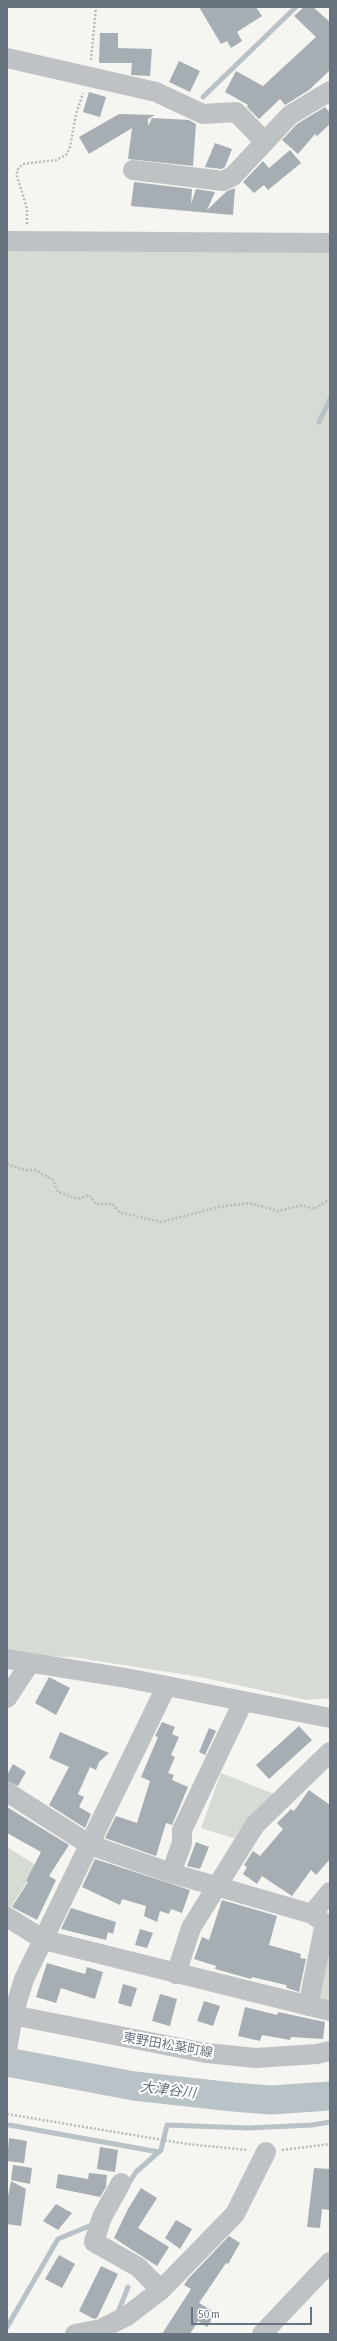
<!DOCTYPE html>
<html>
<head>
<meta charset="utf-8">
<style>
  body { margin:0 }
  #map { position:relative; width:337px; height:2341px; overflow:hidden; background:#f5f5f1; font-family:"Asap Condensed",sans-serif }
  canvas { display:block }
  .frame { position:absolute; inset:0; border:8px solid #67747f; pointer-events:none }
  .scale { position:absolute; left:191px; top:2307px; width:121px; height:18px; box-sizing:border-box; border:2px solid #67747f; border-top:0; padding-left:5px; font-size:12px; line-height:14px; white-space:nowrap; color:#67747f; -webkit-text-stroke:3px #fff; paint-order:stroke }
</style>
</head>
<body>
<div id="map">
<canvas width="337" height="2341"></canvas>
<div class="frame"></div>
<div class="scale">50 m</div>
</div>
<script>
const c = document.querySelector('canvas').getContext('2d');
c.lineJoin = 'round';
function paint(path, color) { c.fillStyle = color; c.fill(path, 'evenodd'); }
const shape = rows => new Path2D(rows.map(r => 'M' + r).join(''));
function stroke(path, color, width, dash) { c.strokeStyle = color; c.lineWidth = width; c.lineCap = dash ? 'butt' : 'round'; c.setLineDash(dash || []); c.stroke(path); }
function label(font, color, halo, rows, align = 'center') {
  c.font = font + ' "Asap Condensed","Noto Sans JP",sans-serif'; c.lineWidth = 4; c.setLineDash([]); c.textBaseline = 'middle'; c.strokeStyle = halo; c.fillStyle = color; for (const [text, x, y, turn = 0] of rows) {
    c.save(); c.translate(x, y); c.rotate((+turn || 0) * Math.PI / 180); c.textAlign = isNaN(turn) ? turn : align; if (halo) c.strokeText(text, 0, 0); c.fillText(text, 0, 0); c.restore();
  }
}
paint(shape([
  [7,247,330,249,330,1698,307,1700,200,1677,72,1657,7,1655],
  [221,1773,279,1796,240,1840,201,1828],
  [7,1847,37,1866,9,1910,7,1909],
  [330,1942,330,2003,316,2002]
]), '#d6dbd3');
stroke(shape([
  [203,97,296,7],
  [319,422,330,399],
  [9,2125,159,2152],
  [127,2186,136,2172,161,2150,167,2125,248,2128,312,2125,330,2122],
  [117,2315,128,2287],
  [7,2327,58,2239,94,2224]
]), '#b9c2c6', 5);
stroke(shape([
  [7,2062,134,2086,233,2097,271,2100,330,2096]
]), '#b9c2c6', 29);
paint(shape([
  [199,7,256,7,262,16,237,32,242,41,231,48,227,41,221,44],
  [304,7,313,7,330,22,330,70,309,90,285,105,280,99,259,119,247,107,248,105,225,92,236,71,263,86,316,37,294,16],
  [100,33,118,33,118,48,152,49,150,76,131,75,132,63,99,63],
  [179,61,200,71,190,92,169,82],
  [89,92,106,97,100,117,83,112],
  [325,107,330,113,330,124,317,136,315,134,298,154,282,140,297,124],
  [119,114,155,115,148,119,148,126,152,118,189,120,196,124,193,166,128,159,132,128,89,154,79,137],
  [215,143,232,149,225,167,221,169,205,167],
  [290,150,301,163,268,190,264,185,254,193,243,182,263,161,269,168],
  [134,182,192,189,191,204,196,189,215,192,207,210,227,191,235,188,233,215,131,206],
  [49,1677,70,1688,56,1715,35,1703],
  [162,1722,175,1727,172,1734,179,1737,171,1755,175,1757,168,1773,174,1775,172,1780,188,1787,172,1825,166,1823,156,1856,105,1838,116,1816,137,1823,150,1781,141,1777,158,1737,155,1736],
  [299,1726,312,1740,269,1779,256,1765],
  [209,1728,216,1731,205,1755,199,1752],
  [60,1732,109,1753,99,1762,96,1770,90,1767,78,1794,84,1797,79,1807,91,1814,85,1828,49,1805,69,1767,49,1758],
  [13,1764,26,1772,18,1786,7,1781,7,1775],
  [309,1790,330,1805,330,1859,316,1875,311,1870,292,1896,262,1876,257,1884,243,1874,247,1867,244,1865,253,1851,260,1856,283,1829,277,1823,291,1809,294,1811],
  [7,1807,69,1845,49,1876,56,1880,37,1920,12,1907,28,1882,26,1881,41,1852,7,1833],
  [196,1842,209,1847,200,1869,187,1866],
  [95,1859,190,1890,182,1913,171,1909,169,1914,160,1911,157,1922,144,1916,146,1906,122,1899,120,1905,82,1887],
  [222,1900,277,1916,269,1945,301,1954,300,1958,306,1959,299,1992,287,1988,286,1985,252,1977,251,1979,215,1969,216,1966,194,1959,202,1937,209,1940],
  [71,1908,116,1922,113,1934,108,1932,106,1940,61,1929],
  [140,1929,153,1933,147,1948,135,1945],
  [47,1963,85,1974,87,1967,103,1972,95,1999,61,1988,56,2003,36,1997],
  [123,1984,137,1988,131,2007,118,2003],
  [160,1994,177,1999,170,2026,152,2021],
  [204,2001,220,2006,213,2026,197,2021],
  [245,2007,277,2015,278,2012,325,2022,323,2039,291,2037,290,2040,262,2035,260,2041,238,2036],
  [9,2138,27,2141,24,2163,7,2161],
  [100,2147,118,2150,115,2172,97,2169],
  [13,2165,32,2168,30,2184,11,2180],
  [314,2168,330,2169,330,2210,322,2209,320,2228,307,2227],
  [89,2173,107,2175,106,2187,100,2197,56,2188,58,2174,88,2179],
  [11,2181,26,2189,21,2226,7,2224,7,2201],
  [141,2188,157,2198,138,2228,169,2247,157,2266,114,2238,128,2209],
  [56,2204,72,2213,58,2230,43,2221],
  [176,2220,192,2229,180,2249,165,2238],
  [229,2236,240,2243,228,2264,226,2263,199,2303,216,2313,207,2327,198,2321,190,2334,162,2334,191,2289,184,2285,188,2279],
  [59,2255,75,2264,62,2288,45,2279],
  [101,2266,118,2274,97,2318,94,2319,79,2311]
]), '#a7aeb3');
stroke(shape([
  [91,60,96,7],
  [27,224,27,209,17,176,17,170,23,164,56,160,66,155,70,147,76,114,83,93],
  [7,1164,25,1170,35,1170,53,1180,58,1192,78,1199,89,1195,96,1204,113,1204,119,1212,161,1222,219,1207,250,1203,278,1211,302,1205,314,1209,330,1199],
  [7,2114,187,2144,248,2150],
  [282,2150,330,2144]
]), '#b8bbbc', 2.5, [2, 2]);
stroke(shape([
  [7,58,156,92,203,114,236,112,265,142],
  [133,170,223,181,233,176,290,115,330,91],
  [7,241,330,243],
  [7,1659,126,1678,330,1718],
  [7,1698,30,1663],
  [7,1792,90,1845,171,1873,312,1914,330,1927],
  [171,1873,182,1843,182,1830,243,1702],
  [312,1914,330,1892],
  [7,1917,44,1940,330,2011],
  [176,1974,191,1928,255,1825,330,1752],
  [308,2006,325,1923],
  [7,2014,206,2053,256,2058,317,2054,330,2051],
  [7,2050,13,2015,24,1979,166,1687],
  [121,2183,102,2217,94,2242,138,2267,161,2290],
  [75,2334,101,2329,127,2316,161,2290,235,2214,266,2152],
  [262,2334,330,2262]
]), '#bec2c5', 20);
label('13px', '#67747f', '#fff', [
  ["東野田松葉町線",168,2045,10]
]);
label('italic 14px', '#63757b', '#fff', [
  ["大津谷川",168,2090,7]
]);
</script>
</body>
</html>
